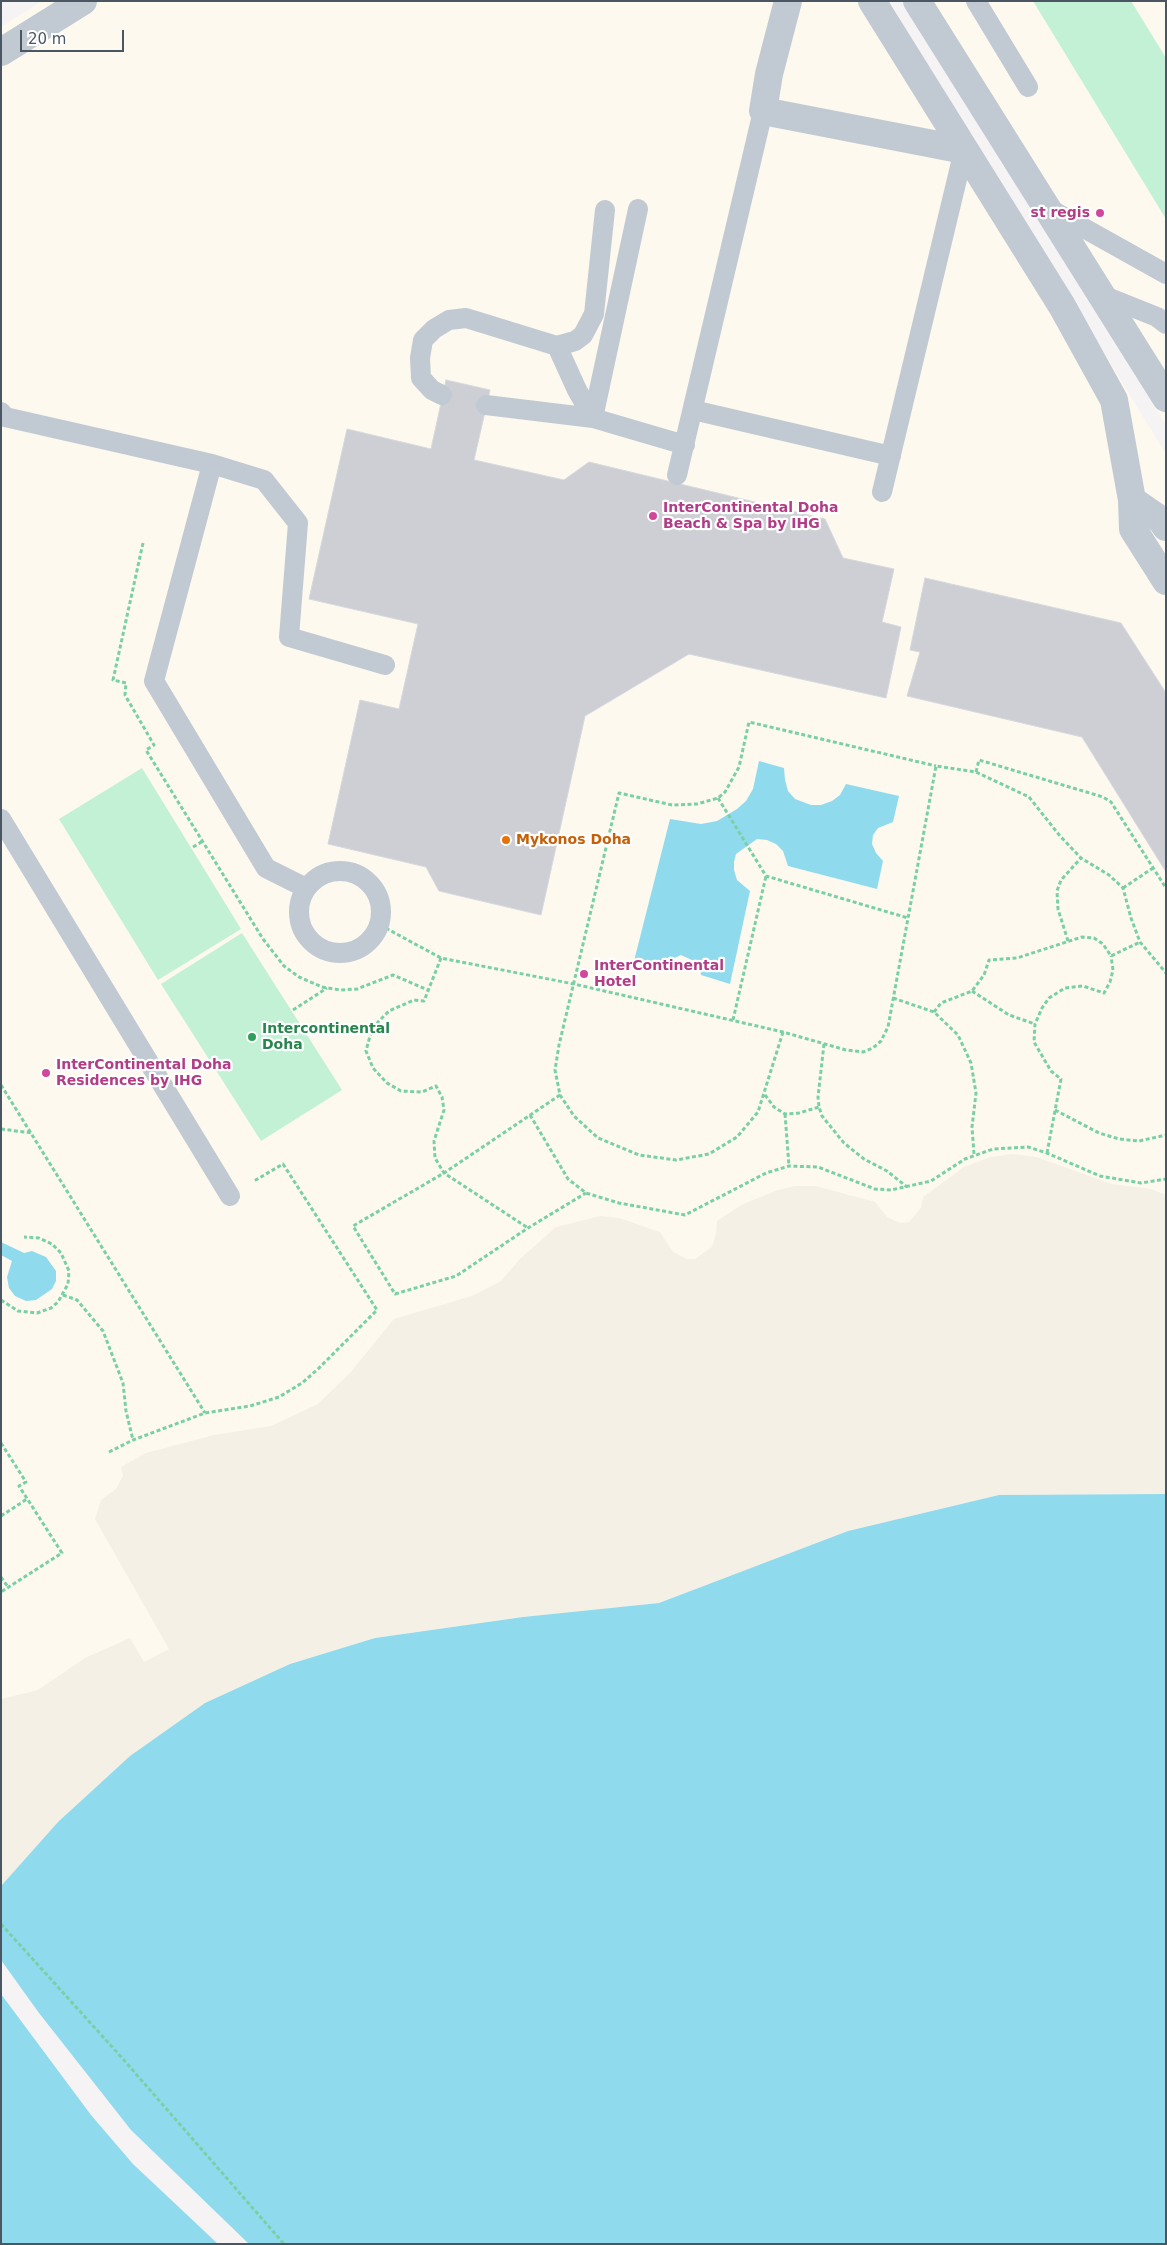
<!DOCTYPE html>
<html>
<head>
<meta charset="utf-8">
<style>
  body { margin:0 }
  #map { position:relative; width:1167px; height:2245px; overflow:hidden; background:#f5f3f3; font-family:"DejaVu Sans",sans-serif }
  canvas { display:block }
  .frame { position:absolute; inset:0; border:2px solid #4a5661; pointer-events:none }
  .scale { position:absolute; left:20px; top:30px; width:104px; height:22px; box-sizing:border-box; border:2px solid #4a5661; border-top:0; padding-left:6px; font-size:15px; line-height:18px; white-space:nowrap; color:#4a5661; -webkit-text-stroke:4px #fff; paint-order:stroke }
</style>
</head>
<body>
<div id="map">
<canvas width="1167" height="2245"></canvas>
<div class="frame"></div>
<div class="scale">20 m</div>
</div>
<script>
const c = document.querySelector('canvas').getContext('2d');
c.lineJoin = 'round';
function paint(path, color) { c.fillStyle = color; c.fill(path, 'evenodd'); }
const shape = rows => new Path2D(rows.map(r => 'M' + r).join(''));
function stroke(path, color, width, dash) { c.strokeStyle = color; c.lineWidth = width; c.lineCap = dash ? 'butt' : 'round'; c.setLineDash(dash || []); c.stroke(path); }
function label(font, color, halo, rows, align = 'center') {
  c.font = font + ' "DejaVu Sans",sans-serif'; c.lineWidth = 4.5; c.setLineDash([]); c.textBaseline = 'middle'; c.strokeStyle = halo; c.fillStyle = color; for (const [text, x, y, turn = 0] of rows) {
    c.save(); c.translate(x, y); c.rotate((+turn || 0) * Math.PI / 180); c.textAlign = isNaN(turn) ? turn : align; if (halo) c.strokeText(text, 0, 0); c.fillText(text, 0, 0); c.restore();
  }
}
paint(shape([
  [42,1,889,1,1166,454,1166,1494,999,1495,58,1822,1,1886,1,27],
  [903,1,1166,1,1166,425]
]), '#fdf9ef');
paint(shape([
  [1033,1,1131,1,1166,58,1166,219],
  [142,768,241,929,158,980,59,819],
  [242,933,342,1090,261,1141,161,984]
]), '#c3f1d5');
paint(shape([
  [1013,1154,1036,1157,1112,1184,1151,1189,1166,1195,1166,1494,999,1495,848,1531,659,1603,523,1617,375,1638,290,1664,205,1703,130,1756,58,1822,1,1886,1,1699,38,1690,85,1658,130,1638,144,1662,169,1649,95,1519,101,1500,116,1489,123,1476,121,1467,146,1453,214,1435,271,1426,318,1404,350,1373,394,1319,472,1296,501,1281,521,1258,556,1227,600,1216,619,1218,660,1232,673,1252,687,1259,695,1259,712,1247,716,1234,717,1221,743,1204,778,1190,795,1186,816,1186,875,1202,887,1217,900,1223,909,1222,921,1208,923,1197,964,1167,991,1157]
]), '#f5f0e5');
paint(shape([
  [759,761,784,768,785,780,788,791,795,799,811,805,821,805,832,801,840,795,846,784,899,796,893,822,878,828,873,835,872,844,876,853,883,861,877,889,788,866,783,851,776,844,767,840,757,839,736,854,734,862,734,870,737,880,750,891,730,984,701,975,700,968,694,961,681,955,668,961,662,968,634,961,670,819,701,824,717,821,737,809,746,801,753,789],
  [1,1242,24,1253,32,1251,46,1257,56,1271,56,1281,52,1289,36,1300,26,1301,15,1296,9,1288,7,1277,12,1261,1,1255],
  [1166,1494,1166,2244,249,2244,131,2130,39,2013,1,1960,1,1886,58,1822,130,1756,205,1703,290,1664,375,1638,523,1617,659,1603,848,1531,999,1495],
  [1,1994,91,2115,133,2164,218,2244,1,2244]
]), '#90daee');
const building = shape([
  [446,380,490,390,474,460,564,480,589,462,825,519,843,558,894,569,882,622,901,627,886,698,689,654,585,716,541,915,439,891,426,867,328,844,360,700,399,709,418,624,309,599,347,429,431,449,446,380],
  [925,578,1121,623,1166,693,1166,872,1082,737,907,696,920,652,910,650,925,578]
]);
paint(building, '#cdcfd5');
stroke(building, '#d7d9de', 1);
stroke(shape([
  [143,543,113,680,126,683,125,695,154,745,146,750,263,939,284,966,299,977,322,987,340,990,357,989,393,975,428,990],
  [976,772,979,760,1103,797,1111,802,1166,888],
  [718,798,766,876,908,918],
  [193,847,203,841],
  [1123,888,1153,868],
  [380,925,441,958,574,984,783,1032,846,1050,863,1052,873,1048,881,1041,888,1027,936,766,976,772,1029,797,1060,836,1081,858,1109,875,1123,888,1131,918,1140,942,1166,973],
  [1068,941,1058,909,1057,891,1061,880,1081,858],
  [441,958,424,1001,414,1000,389,1011,378,1022,370,1036,366,1051,373,1068,387,1083,401,1091,422,1092,436,1086,442,1097,444,1110,434,1141,435,1158,444,1173,528,1228],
  [972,991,1009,1015,1035,1024],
  [893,998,934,1012,958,1035,971,1063,976,1093,972,1127,974,1154],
  [293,1010,327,988],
  [934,1012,941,1003,972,991,984,975,989,960,1017,958,1082,937,1094,938,1103,944,1111,956,1140,942],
  [733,1020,766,876],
  [783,1032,758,1112,737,1137,709,1154,676,1160,639,1155,598,1138,574,1116,560,1095,555,1070,559,1045,619,793,672,805,697,804,718,798,725,792,739,767,749,722,936,766],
  [824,1044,818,1097,819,1107,822,1116,844,1143,864,1159,887,1171,907,1187],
  [1,1085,205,1413],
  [560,1095,444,1173,353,1226,395,1294,456,1276,528,1228,586,1193],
  [765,1095,774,1107,785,1114,799,1113,819,1107],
  [1055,1110,1099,1133,1119,1139,1139,1141,1166,1135],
  [785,1114,789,1166],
  [530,1115,568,1179,586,1193,619,1203,685,1215,766,1173,789,1166,818,1167,875,1189,891,1190,931,1181,965,1159,993,1149,1028,1147,1047,1153,1100,1176,1141,1183,1166,1179],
  [1,1129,32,1133],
  [1047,1153,1061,1079,1051,1071,1034,1042,1035,1024,1042,1008,1049,998,1065,988,1083,986,1104,993,1110,982,1113,970,1111,956],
  [63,1295,77,1300,103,1331,123,1383,126,1411,133,1440],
  [1,1300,18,1311,37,1313,51,1308,58,1302,68,1284,69,1271,61,1253,52,1244,39,1238,24,1237],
  [1,1443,26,1482,19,1486,62,1553,1,1592],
  [109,1452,133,1440,205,1413,250,1406,279,1397,302,1383,318,1369,377,1310,283,1164,254,1181],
  [1,1516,27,1499],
  [1,1577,8,1587],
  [1,1924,123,2059,284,2244]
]), '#7ad0a6', 3, [4, 2.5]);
stroke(shape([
  [976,1,1028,87],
  [1048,208,1166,274],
  [1102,295,1157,317,1166,324],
  [557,346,577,390,593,418],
  [442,395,432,390,421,378,420,358,423,340,434,329,449,320,466,318,557,346,575,341,583,335,594,314,605,210],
  [486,405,593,418,685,445],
  [693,410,891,456],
  [1,412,5,417,212,464,264,480,298,523,289,637,385,665],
  [593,418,638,209],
  [212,464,154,681,266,868,306,888],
  [677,475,763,111],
  [882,492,964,150],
  [1,819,230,1196],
  '299 912a41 41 0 1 1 82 0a41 41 0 1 1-82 0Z'
]), '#c1cad2', 20);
stroke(shape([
  [788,1,769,74,763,111,964,150],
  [872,1,1062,306,1114,400,1132,500],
  [917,1,1166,398],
  [1,52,83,1],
  [1166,527,1161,520,1132,500,1133,529,1166,581]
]), '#c1cad2', 28);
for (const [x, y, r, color] of [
  [1100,213,5,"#d1479c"],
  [653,516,5,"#d1479c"],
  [506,840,5,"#e8710a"],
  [584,974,5,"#d1479c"],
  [252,1037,5,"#2e9e5b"],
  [46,1073,5,"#d1479c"]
]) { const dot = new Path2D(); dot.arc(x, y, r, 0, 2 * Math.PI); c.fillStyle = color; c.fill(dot); stroke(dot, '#fff', 2); }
label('bold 14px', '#b23c85', '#fff', [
  ["st regis",1090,213,"right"],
  ["InterContinental Doha",663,508],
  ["Beach & Spa by IHG",663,524],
  ["InterContinental",594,966],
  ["Hotel",594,982],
  ["InterContinental Doha",56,1065],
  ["Residences by IHG",56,1081]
], 'left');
label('bold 14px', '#c56008', '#fff', [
  ["Mykonos Doha",516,840]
], 'left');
label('bold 14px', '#27864d', '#fff', [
  ["Intercontinental",262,1029],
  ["Doha",262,1045]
], 'left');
</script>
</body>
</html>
